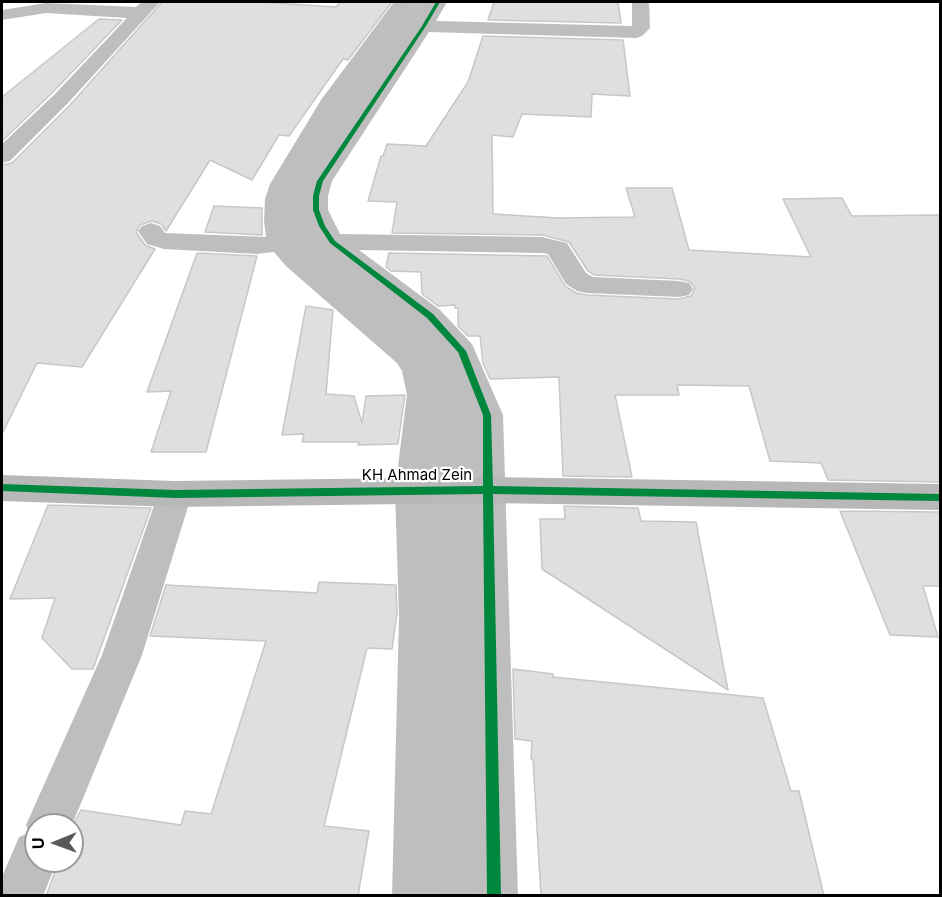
<!DOCTYPE html>
<html>
<head>
<meta charset="utf-8">
<style>
  body { margin:0 }
  #map { position:relative; width:942px; height:897px; overflow:hidden; background:#fff; font-family:Inter,sans-serif }
  canvas { display:block }
  .frame { position:absolute; inset:0; border:3px solid #000; pointer-events:none }
  .north { position:absolute; left:24px; top:813px; width:60px; height:60px; box-sizing:border-box; background:#fff; border:2px solid #999; border-radius:50%; rotate:269deg; font-size:16px; font-weight:700; line-height:24px; text-align:center; color:#000 }
  .north::after { content:''; display:block; margin:auto; width:21px; height:27px; background:#595959; clip-path:polygon(50% 0,100% 100%,50% 72%,0 100%) }
</style>
</head>
<body>
<div id="map">
<canvas width="942" height="897"></canvas>
<div class="frame"></div>
<div class="north">U</div>
</div>
<script>
const c = document.querySelector('canvas').getContext('2d');
c.lineJoin = 'round';
const shape = rows => new Path2D(rows.map(r => 'M' + r).join(''));
function paint(path, color) { c.fillStyle = color; c.fill(path, 'evenodd'); }
function stroke(path, color, width, dash) { c.strokeStyle = color; c.lineWidth = width; c.lineCap = dash ? 'butt' : 'round'; c.setLineDash(dash || []); c.stroke(path); }
function label(font, color, halo, rows, align = 'center') {
  c.font = font + ' Inter,sans-serif'; c.lineWidth = 4.5; c.setLineDash([]); c.textBaseline = 'middle'; c.strokeStyle = halo; c.fillStyle = color; for (const [text, x, y, turn = 0] of rows) {
    c.save(); c.translate(x, y); c.rotate((+turn || 0) * Math.PI / 180); c.textAlign = isNaN(turn) ? turn : align; if (halo) c.strokeText(text, 0, 0); c.fillText(text, 0, 0); c.restore();
  }
}
paint(shape([
  [409,2,435,2,312,194,314,229,331,250,387,287,446,344,452,354,477,427,483,614,485,896,411,896,425,614,429,427,409,359,357,305,303,266,276,231,276,194,409,2]
]), '#bfbfbf');
const building = shape([
  [162,2,260,2,336,7,340,2,392,2,348,60,343,59,289,136,279,135,252,180,210,160,166,231,161,224,152,221,140,225,136,232,145,245,155,249,82,367,37,363,2,434,2,165,12,163,70,105,162,2],
  [494,2,618,2,621,23,488,20,494,2],
  [99,19,122,20,52,93,2,141,2,97,99,19],
  [483,36,623,40,630,96,592,94,591,117,522,114,513,137,492,135,493,214,558,218,635,217,626,188,672,188,689,250,811,257,783,199,842,198,852,216,940,215,940,482,828,480,821,463,770,461,749,386,677,385,679,395,615,395,632,477,563,476,559,377,490,379,483,363,480,336,468,336,458,326,458,308,455,308,455,305,438,306,422,294,421,272,391,271,386,267,389,253,547,256,565,286,576,293,587,295,679,299,691,296,695,288,689,281,679,279,594,275,588,271,569,242,543,235,392,233,397,202,368,201,381,156,383,156,387,144,426,146,468,82,483,36],
  [214,206,262,208,262,235,205,232,214,206],
  [197,253,257,256,206,452,151,452,171,391,147,392,197,253],
  [306,306,333,310,326,394,354,396,362,423,366,396,405,395,398,444,358,445,359,442,302,442,304,434,282,435,306,306],
  [48,505,151,508,93,669,72,669,42,638,55,598,10,599,48,505],
  [564,506,638,508,641,521,696,522,728,690,542,569,540,519,565,519,564,506],
  [840,511,940,512,940,586,923,586,938,637,890,635,840,511],
  [319,582,396,585,397,614,392,649,367,648,324,826,369,831,358,896,46,896,59,861,72,861,72,827,81,810,181,825,185,811,211,814,266,641,150,636,166,585,317,593,319,582],
  [513,669,553,674,553,677,763,698,791,791,799,791,824,896,541,896,533,759,531,759,532,741,515,739,513,669]
]);
paint(building, '#dfdfdf');
stroke(building, '#c7c7c7', 1.5);
paint(shape([
  [142,2,160,2,68,103,10,161,2,163,2,144,54,95,127,18,46,13,2,20,2,10,46,3,136,7,142,2],
  [394,2,411,2,341,101,294,184,289,199,288,221,292,237,304,254,420,350,432,371,439,395,429,490,438,633,470,624,471,415,448,354,420,322,323,247,309,226,304,210,304,196,308,181,430,2,447,2,436,21,632,26,632,3,649,2,650,28,642,36,636,38,429,32,332,181,328,196,328,210,340,234,542,237,567,243,586,273,593,277,679,281,689,283,693,289,689,295,679,297,587,293,577,291,566,284,548,254,542,253,359,250,440,310,472,344,503,415,518,896,470,896,470,659,438,669,440,896,392,896,399,617,395,490,407,395,402,371,397,363,286,266,274,252,257,254,164,249,147,244,138,231,142,226,151,223,160,226,165,233,266,237,264,221,265,199,270,184,321,100,394,2],
  [175,481,187,485,192,494,142,655,72,825,36,825,36,861,57,861,43,896,2,896,2,877,19,837,29,833,26,825,102,655,158,494,163,485,175,481]
]), '#bebebe');
paint(shape([
  [2,475,175,481,487,477,940,484,940,510,487,503,175,507,2,501,2,475]
]), '#b8b8b8');
paint(shape([
  [436,2,440,2,426,26,323,181,319,196,319,210,325,226,335,241,433,314,466,351,491,415,493,486,940,494,940,501,493,494,501,896,487,896,483,494,175,498,2,491,2,484,175,490,483,486,483,415,458,352,427,318,330,243,319,226,313,210,313,196,317,181,422,26,436,2]
]), '#00873e');
label('15px', '#000', '#fff', [
  ["KH Ahmad Zein",417,475]
]);
</script>
</body>
</html>
